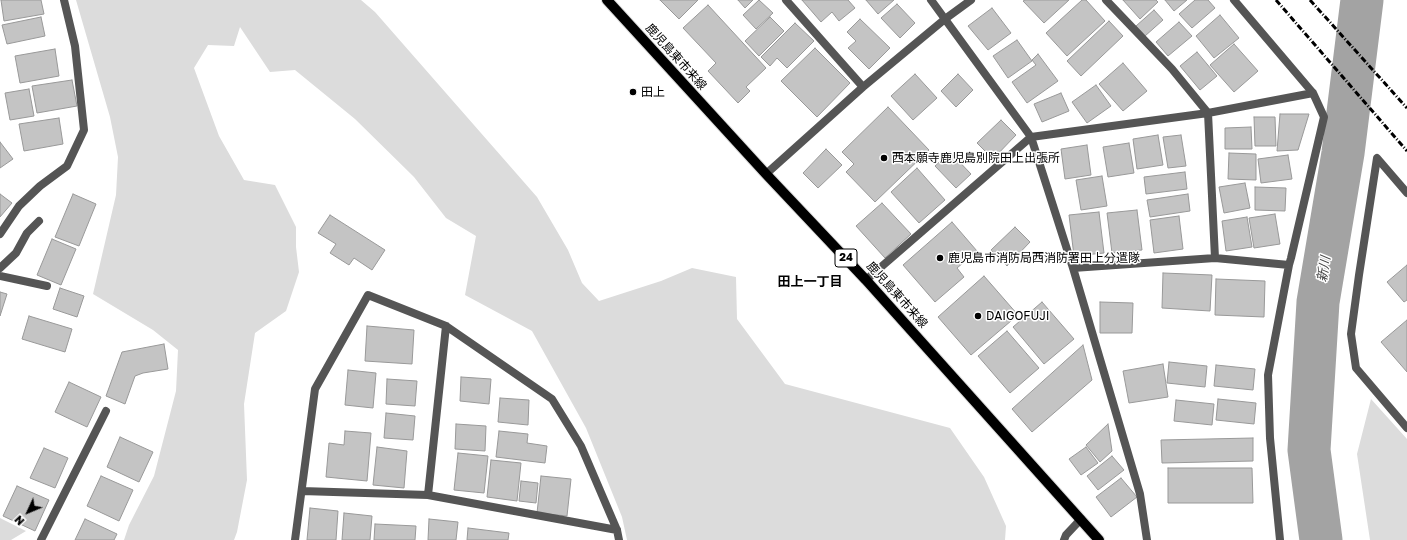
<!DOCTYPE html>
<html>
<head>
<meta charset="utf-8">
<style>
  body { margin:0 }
  #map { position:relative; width:1407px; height:540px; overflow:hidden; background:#fff; font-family:"Golos Text",sans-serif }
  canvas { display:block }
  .north { position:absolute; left:8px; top:492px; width:40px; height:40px; -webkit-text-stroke:3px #fff; paint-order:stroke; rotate:226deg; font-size:11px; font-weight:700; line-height:16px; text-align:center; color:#000 }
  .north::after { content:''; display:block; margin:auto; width:14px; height:18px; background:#000; clip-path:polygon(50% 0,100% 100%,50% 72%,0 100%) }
</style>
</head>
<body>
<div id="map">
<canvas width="1407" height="540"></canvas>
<div class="north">N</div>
</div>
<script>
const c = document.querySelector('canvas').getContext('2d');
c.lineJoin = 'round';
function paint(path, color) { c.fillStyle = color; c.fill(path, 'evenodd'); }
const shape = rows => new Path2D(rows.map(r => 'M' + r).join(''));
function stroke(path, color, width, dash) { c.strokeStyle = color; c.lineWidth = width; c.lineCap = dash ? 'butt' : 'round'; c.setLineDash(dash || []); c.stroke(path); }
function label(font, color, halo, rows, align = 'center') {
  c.font = font + ' "Golos Text","Noto Sans JP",sans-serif'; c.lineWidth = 3; c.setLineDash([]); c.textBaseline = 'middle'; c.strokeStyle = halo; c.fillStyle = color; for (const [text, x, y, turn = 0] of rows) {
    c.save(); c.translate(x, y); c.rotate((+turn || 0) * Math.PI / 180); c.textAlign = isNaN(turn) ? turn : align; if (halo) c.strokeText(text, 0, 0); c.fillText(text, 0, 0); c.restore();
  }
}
paint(shape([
  [76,0,361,0,375,12,537,197,568,250,582,283,599,301,661,281,692,268,736,277,737,319,785,384,950,428,984,477,1006,526,1005,540,627,540,622,517,586,428,532,331,465,295,476,236,446,218,414,177,355,119,295,70,270,72,240,27,234,46,208,45,194,68,219,136,244,180,275,185,296,227,296,247,299,272,286,311,255,333,244,404,247,480,237,532,234,540,124,540,129,525,154,476,176,391,178,350,153,330,93,294,116,195,118,157,110,117],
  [1371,399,1407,439,1407,540,1370,540,1357,454],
  [0,518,26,531,11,540,0,540]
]), '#dcdcdc');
stroke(shape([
  [1321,540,1309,450,1318,302,1343,153,1362,0]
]), '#a3a3a3', 43);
const building = shape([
  [1,0,41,0,44,14,4,21,1,0],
  [660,0,698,0,679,19,660,0],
  [738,0,753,0,745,8,738,0],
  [759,0,773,13,756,29,743,15,759,0],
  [802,0,848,0,855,8,839,21,832,12,821,22,802,0],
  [866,0,894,0,878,14,866,0],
  [1025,0,1069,0,1044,23,1023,1,1025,0],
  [1082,0,1086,0,1105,21,1067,56,1046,33,1082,0],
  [1123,0,1156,0,1158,2,1140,19,1123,0],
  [1165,0,1187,0,1174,11,1165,0],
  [1195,0,1208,0,1215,8,1192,28,1179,14,1195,0],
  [897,4,915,23,900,38,881,18,897,4],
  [708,5,766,68,746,87,750,91,738,103,708,71,716,63,683,28,708,5],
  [992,8,1011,33,988,50,968,26,992,8],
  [1154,10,1163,20,1145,36,1136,26,1154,10],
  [1220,15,1239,38,1214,58,1196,36,1220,15],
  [41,17,45,36,7,44,2,25,41,17],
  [770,17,784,31,759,56,745,41,770,17],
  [860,19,890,48,869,69,848,48,856,41,847,32,860,19],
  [1109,21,1123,36,1081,76,1067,61,1109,21],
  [1179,22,1192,36,1168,56,1156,42,1179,22],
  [795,23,814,41,787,68,777,58,770,66,761,57,795,23],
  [1017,40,1032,61,1008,78,993,56,1017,40],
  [1234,44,1258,71,1234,92,1210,65,1234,44],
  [815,48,850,83,817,117,781,81,815,48],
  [55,49,59,76,20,83,15,56,55,49],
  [1197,52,1217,76,1200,90,1180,66,1197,52],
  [1038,54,1058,81,1027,103,1012,82,1036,65,1032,60,1038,54],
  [1123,63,1147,91,1123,111,1099,84,1123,63],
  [915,74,937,98,913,120,891,96,915,74],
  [958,74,973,90,956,107,941,91,958,74],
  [72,80,77,106,37,113,32,86,72,80],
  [1096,85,1111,106,1087,123,1072,102,1096,85],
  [29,89,34,116,10,120,5,93,29,89],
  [1061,93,1069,111,1042,122,1034,104,1061,93],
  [888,107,929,150,875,202,846,172,854,164,842,152,888,107],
  [1280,114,1309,114,1298,150,1277,151,1280,114],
  [1254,117,1275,117,1276,146,1255,146,1254,117],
  [59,118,63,144,24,151,19,124,59,118],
  [1001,120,1016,135,993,159,977,143,1001,120],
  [1251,127,1252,149,1225,149,1225,128,1251,127],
  [1158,135,1163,165,1137,169,1133,139,1158,135],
  [1181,135,1186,166,1168,168,1163,137,1181,135],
  [0,142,13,159,0,168,0,142],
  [1129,143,1134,173,1108,177,1103,147,1129,143],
  [1087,145,1091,175,1065,179,1061,149,1087,145],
  [826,149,842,165,818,188,803,173,826,149],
  [950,152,971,174,956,188,935,166,950,152],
  [1229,153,1256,154,1256,180,1228,179,1229,153],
  [1288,155,1292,179,1261,183,1258,159,1288,155],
  [917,168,945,200,919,223,891,192,917,168],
  [1185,172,1187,189,1146,194,1144,177,1185,172],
  [1102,176,1107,206,1081,210,1076,180,1102,176],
  [1245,183,1250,208,1224,213,1219,187,1245,183],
  [1255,187,1286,188,1285,211,1255,210,1255,187],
  [0,194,12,203,0,217,0,194],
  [73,194,96,204,79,246,55,237,73,194],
  [1188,194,1190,211,1150,217,1147,200,1188,194],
  [882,203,911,234,885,258,856,226,882,203],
  [1137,210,1142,250,1112,253,1107,213,1137,210],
  [1099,212,1104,253,1074,256,1069,215,1099,212],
  [1275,214,1280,244,1254,248,1249,218,1275,214],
  [330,215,385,250,372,270,354,258,349,265,330,253,336,244,318,233,330,215],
  [1179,216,1183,249,1154,253,1150,220,1179,216],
  [1247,217,1252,247,1226,251,1222,221,1247,217],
  [952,222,977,251,957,268,964,277,935,302,903,265,952,222],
  [1015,227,1030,242,1007,266,991,250,1015,227],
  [52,239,76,249,61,285,37,275,52,239],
  [1407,265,1407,300,1404,302,1387,282,1407,265],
  [1163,273,1212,275,1210,311,1162,308,1163,273],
  [984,276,1018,315,971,355,938,317,984,276],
  [1216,279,1265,281,1264,317,1215,315,1216,279],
  [60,288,84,296,77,317,53,309,60,288],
  [0,292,7,294,0,316,0,292],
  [1042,302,1074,339,1044,364,1013,327,1042,302],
  [1100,302,1133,303,1132,333,1100,333,1100,302],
  [29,316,72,329,65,352,22,339,29,316],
  [1407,320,1407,372,1381,342,1407,320],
  [367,326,414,330,412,364,365,361,367,326],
  [1007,331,1039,368,1010,393,978,356,1007,331],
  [164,344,168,369,143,373,135,376,125,404,106,396,122,352,164,344],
  [1083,345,1092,380,1032,432,1012,409,1083,345],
  [1169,362,1207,366,1205,387,1167,383,1169,362],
  [1163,364,1168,397,1129,403,1123,371,1163,364],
  [1216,365,1255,369,1253,390,1214,386,1216,365],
  [348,370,376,373,373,408,345,405,348,370],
  [461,377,491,379,489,404,460,401,461,377],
  [387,379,417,381,415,406,386,404,387,379],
  [69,382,101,397,87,427,55,412,69,382],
  [500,398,529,400,528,425,498,422,500,398],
  [1218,399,1256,403,1254,424,1216,420,1218,399],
  [1176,400,1214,404,1212,425,1174,421,1176,400],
  [386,413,415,416,413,440,384,438,386,413],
  [456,424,486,426,485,451,455,449,456,424],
  [1108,424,1112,451,1100,462,1086,445,1108,424],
  [345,431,371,433,367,481,326,477,329,443,344,445,345,431],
  [499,431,528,434,527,443,547,446,545,463,496,457,499,431],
  [120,437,153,452,139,482,107,467,120,437],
  [1253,438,1253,461,1162,463,1161,440,1253,438],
  [377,447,407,451,404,488,373,485,377,447],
  [1086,447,1098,463,1081,475,1069,459,1086,447],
  [44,448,68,458,55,488,30,478,44,448],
  [458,453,488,456,484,493,454,490,458,453],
  [1112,456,1124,470,1098,490,1087,476,1112,456],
  [491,460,521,463,517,501,487,497,491,460],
  [1168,468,1252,468,1253,503,1168,503,1168,468],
  [101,476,133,490,119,521,87,506,101,476],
  [541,476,571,479,567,516,537,513,541,476],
  [1121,478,1137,497,1111,517,1096,497,1121,478],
  [521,481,538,483,536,503,519,501,521,481],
  [17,486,49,500,35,531,3,516,17,486],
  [310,508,338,511,336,540,307,540,310,508],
  [344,513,372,516,370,540,342,540,344,513],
  [85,519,117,534,114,540,75,540,85,519],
  [429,519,458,522,456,540,428,540,429,519],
  [375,524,416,526,415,540,374,540,375,524],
  [468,528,509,533,508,540,467,540,468,528]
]);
paint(building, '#c4c4c4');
stroke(building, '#999', 1);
const primary = shape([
  [607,0,766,174,866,280,1099,540]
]);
stroke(primary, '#dbdbdb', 12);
stroke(shape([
  [0,268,16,253,27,233,39,221],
  [0,276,47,286]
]), '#555', 8);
stroke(shape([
  [786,0,863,87],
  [931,0,1031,137,1073,268,1140,494,1147,540],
  [1106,0,1172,69,1208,113,1215,258],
  [1234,0,1313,93,1324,117,1291,258,1289,265,1268,375,1270,438,1280,540],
  [766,174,863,87,945,19,971,0],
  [1407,193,1377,158,1359,275,1351,334,1356,368,1407,428],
  [0,234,19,206,40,186,67,166,84,130,75,46,64,0],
  [1073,268,1215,258,1289,265],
  [866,280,1031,137,1208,113,1313,93],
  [302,491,428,495,617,530],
  [428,495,446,326],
  [41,540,106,411],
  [295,540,315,389,368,295,446,326,552,399,581,446,617,530,619,540],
  [1064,540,1066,535,1081,519]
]), '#555', 8);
stroke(primary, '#000', 10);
stroke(shape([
  [1276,0,1407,151],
  [1310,0,1407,108]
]), '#000', 3, [6, 2, 1, 2]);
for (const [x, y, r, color] of [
  [633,92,4,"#000"],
  [884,158,4,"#000"],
  [940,258,4,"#000"],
  [978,316,4,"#000"]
]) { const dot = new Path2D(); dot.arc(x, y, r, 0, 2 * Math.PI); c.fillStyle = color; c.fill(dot); stroke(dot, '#fff', 1.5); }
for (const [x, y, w] of [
  [846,258,22]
]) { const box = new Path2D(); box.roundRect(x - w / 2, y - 9, w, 18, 3); c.fillStyle = '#fff'; c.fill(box); stroke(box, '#000', 1); }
label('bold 11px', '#000', null, [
  ["24",846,258]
]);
label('12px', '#000', '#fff', [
  ["鹿児島東市来線",676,57,48],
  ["鹿児島東市来線",897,295,48]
]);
label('12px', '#000', '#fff', [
  ["田上",641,92],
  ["西本願寺鹿児島別院田上出張所",892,158],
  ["鹿児島市消防局西消防署田上分遣隊",948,258],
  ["DAIGOFUJI",986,316]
], 'left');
label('italic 13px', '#444', '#fff', [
  ["新川",1324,269,-81]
]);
label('bold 13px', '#000', '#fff', [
  ["田上一丁目",810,282]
]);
</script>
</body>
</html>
